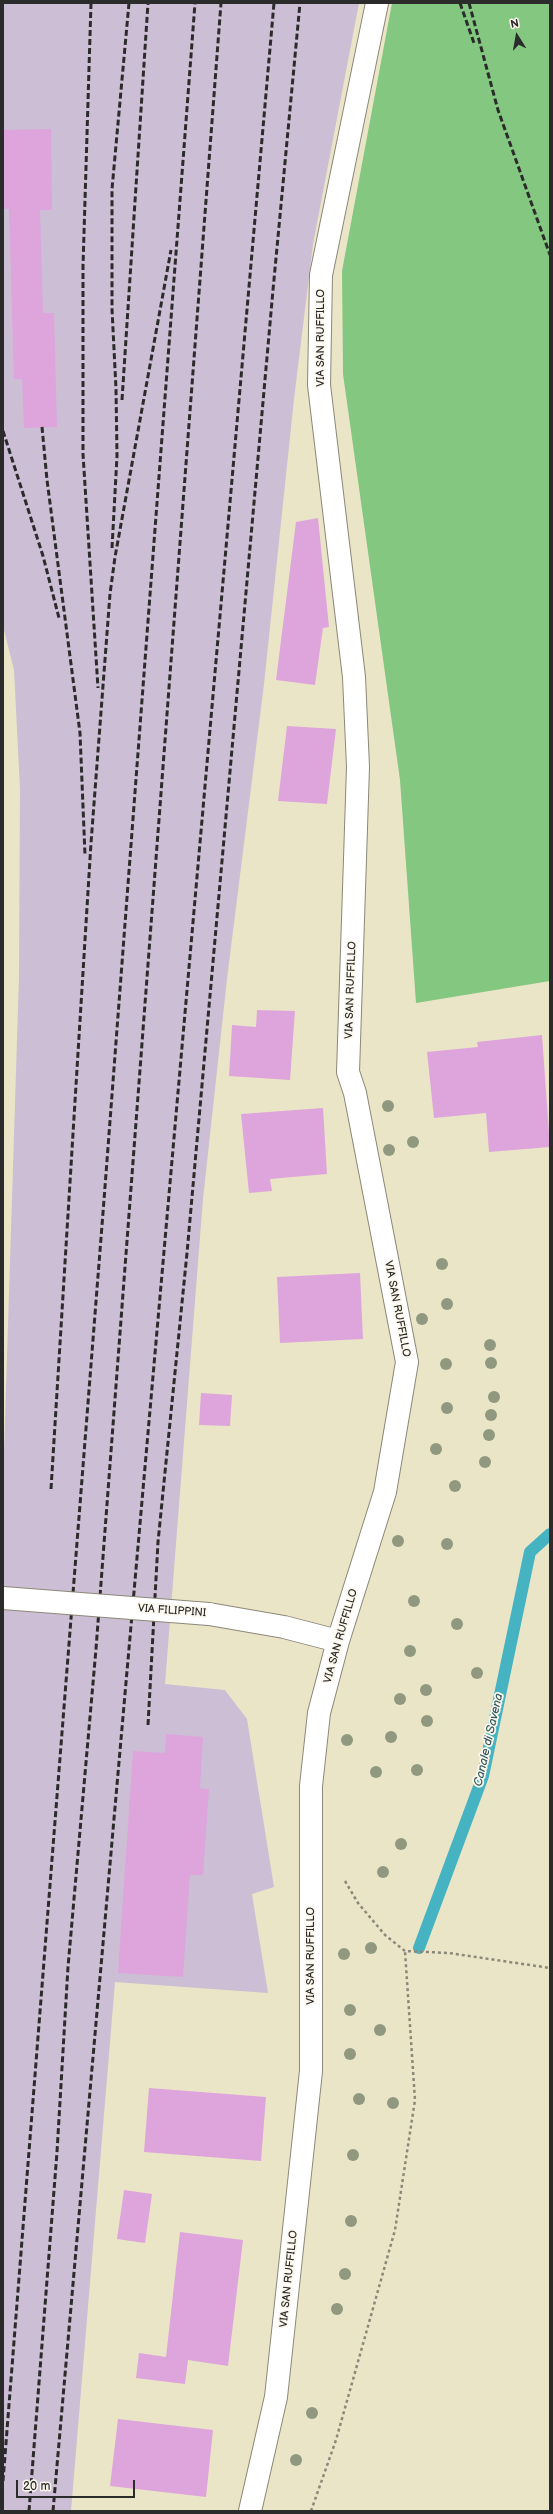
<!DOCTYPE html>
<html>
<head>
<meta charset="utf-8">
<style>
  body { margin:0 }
  #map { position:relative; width:553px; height:2514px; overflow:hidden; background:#ebe5c7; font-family:"Balsamiq Sans",sans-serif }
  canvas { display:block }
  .frame { position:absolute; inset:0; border:4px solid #2b2b2b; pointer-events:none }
  .north { position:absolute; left:497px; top:16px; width:40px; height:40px; -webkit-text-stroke:3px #fbf7ec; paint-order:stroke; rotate:349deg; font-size:11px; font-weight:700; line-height:16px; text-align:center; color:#2b2b2b }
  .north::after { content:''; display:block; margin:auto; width:14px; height:18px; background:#2b2b2b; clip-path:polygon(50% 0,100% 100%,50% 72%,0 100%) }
  .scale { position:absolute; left:16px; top:2480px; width:119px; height:18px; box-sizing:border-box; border:2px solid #2b2b2b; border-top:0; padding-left:5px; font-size:12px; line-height:14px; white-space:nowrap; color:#2b2b2b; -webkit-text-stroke:3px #fbf7ec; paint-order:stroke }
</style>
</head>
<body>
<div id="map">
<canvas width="553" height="2514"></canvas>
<div class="frame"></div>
<div class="north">N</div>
<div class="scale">20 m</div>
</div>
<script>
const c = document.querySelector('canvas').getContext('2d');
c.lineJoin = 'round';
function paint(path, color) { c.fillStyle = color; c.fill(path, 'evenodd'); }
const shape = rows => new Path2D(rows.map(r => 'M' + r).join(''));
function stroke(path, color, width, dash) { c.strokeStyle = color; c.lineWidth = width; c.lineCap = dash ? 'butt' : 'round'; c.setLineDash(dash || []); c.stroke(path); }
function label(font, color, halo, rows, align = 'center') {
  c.font = font + ' "Balsamiq Sans",sans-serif'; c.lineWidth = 3.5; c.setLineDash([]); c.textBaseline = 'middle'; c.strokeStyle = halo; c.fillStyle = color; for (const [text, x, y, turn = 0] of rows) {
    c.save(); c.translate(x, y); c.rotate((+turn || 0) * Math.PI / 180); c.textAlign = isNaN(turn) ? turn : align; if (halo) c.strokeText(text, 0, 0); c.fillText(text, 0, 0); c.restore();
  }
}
paint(shape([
  [3,3,359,3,313,244,294,399,264,684,227,979,203,1199,165,1684,225,1690,247,1719,274,1887,252,1894,268,1993,115,1982,71,2511,3,2511,3,1484,19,976,20,789,14,670,3,626]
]), '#ccbed4');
paint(shape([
  [392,3,550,3,550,981,416,1003,400,780,343,374,342,271]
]), '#84c780');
stroke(shape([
  [419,1948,483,1776,530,1552,550,1534]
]), '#45b3c1', 12);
paint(shape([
  [51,129,52,210,40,210,43,313,54,313,57,427,24,428,22,379,14,379,9,209,3,209,3,130],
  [318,518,329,627,323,628,315,685,276,680,296,522],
  [287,726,336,729,327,804,278,801],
  [257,1010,295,1011,290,1080,229,1076,232,1025,256,1027],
  [542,1035,550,1147,489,1152,486,1113,434,1118,427,1052,478,1047,477,1042],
  [323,1108,327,1174,270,1179,272,1191,249,1193,241,1114],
  [360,1273,363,1339,280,1343,277,1277],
  [201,1393,232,1395,230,1426,199,1425],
  [166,1734,203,1737,200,1788,209,1789,203,1875,190,1875,183,1977,118,1973,133,1751,165,1753],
  [149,2088,266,2097,261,2161,144,2152],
  [124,2190,152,2194,145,2243,117,2239],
  [180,2232,243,2240,228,2366,188,2360,185,2384,136,2378,139,2353,166,2357],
  [118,2419,213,2430,206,2497,110,2486]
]), '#dda5dc');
const minor = shape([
  [209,1614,284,1627,338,1641],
  [250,2511,276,2397,311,2071,311,1786,319,1713,338,1641,385,1492,407,1362,355,1093,348,1072,358,767,354,677,319,385,321,275,377,3]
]);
stroke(minor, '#8b8879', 24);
stroke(shape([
  [345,1881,358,1903,385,1935,405,1951,449,1953,550,1968],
  [311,2511,336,2440,395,2230,415,2100,405,1951]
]), '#8b8879', 2.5, [3, 3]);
stroke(minor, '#fff', 22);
stroke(shape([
  [91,3,83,266,83,454,98,688],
  [460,3,474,43],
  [469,3,498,110,550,255],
  [122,400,148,3],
  [42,427,47,480,80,733,85,855],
  [3,431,43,556,59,618],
  [112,548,117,456,116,389,112,309,112,189,129,3],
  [51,1489,91,843,110,594,115,557,171,250],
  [148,1725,158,1542,187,1253,273,290,300,3],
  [3,2481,104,1200,195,3],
  [29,2511,57,2152,68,1967,96,1649,221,3],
  [53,2511,274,3]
]), '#2b2b2b', 3, [6, 3]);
const minorBridge = shape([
  [3,1598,209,1614]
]);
stroke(minorBridge, '#8b8879', 24, []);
stroke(minorBridge, '#fff', 22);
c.fillStyle = '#90997f';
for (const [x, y] of [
  [388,1106],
  [413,1142],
  [389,1150],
  [442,1264],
  [447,1304],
  [422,1319],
  [490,1345],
  [491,1363],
  [446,1364],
  [494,1397],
  [447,1408],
  [491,1415],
  [489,1435],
  [436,1449],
  [485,1462],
  [455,1486],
  [398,1541],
  [447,1544],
  [414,1601],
  [457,1624],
  [410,1651],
  [477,1673],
  [426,1690],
  [400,1699],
  [427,1721],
  [391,1737],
  [347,1740],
  [417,1770],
  [376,1772],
  [401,1844],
  [383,1872],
  [371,1948],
  [344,1954],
  [350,2010],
  [380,2030],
  [350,2054],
  [359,2099],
  [393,2103],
  [353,2155],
  [351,2221],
  [345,2274],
  [337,2309],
  [312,2413],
  [296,2460]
]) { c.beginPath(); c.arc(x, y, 6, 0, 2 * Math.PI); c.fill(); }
label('11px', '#2b2b2b', '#fbf7ec', [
  ["VIA SAN RUFFILLO",321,338,-90],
  ["VIA SAN RUFFILLO",351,990,-88],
  ["VIA SAN RUFFILLO",397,1309,79],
  ["VIA FILIPPINI",172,1611,4],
  ["VIA SAN RUFFILLO",341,1636,-74],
  ["VIA SAN RUFFILLO",311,1956,-90],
  ["VIA SAN RUFFILLO",289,2279,-84]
]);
label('italic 12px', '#345b60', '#fbf7ec', [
  ["Canale di Savena",489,1740,-77]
]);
</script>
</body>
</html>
